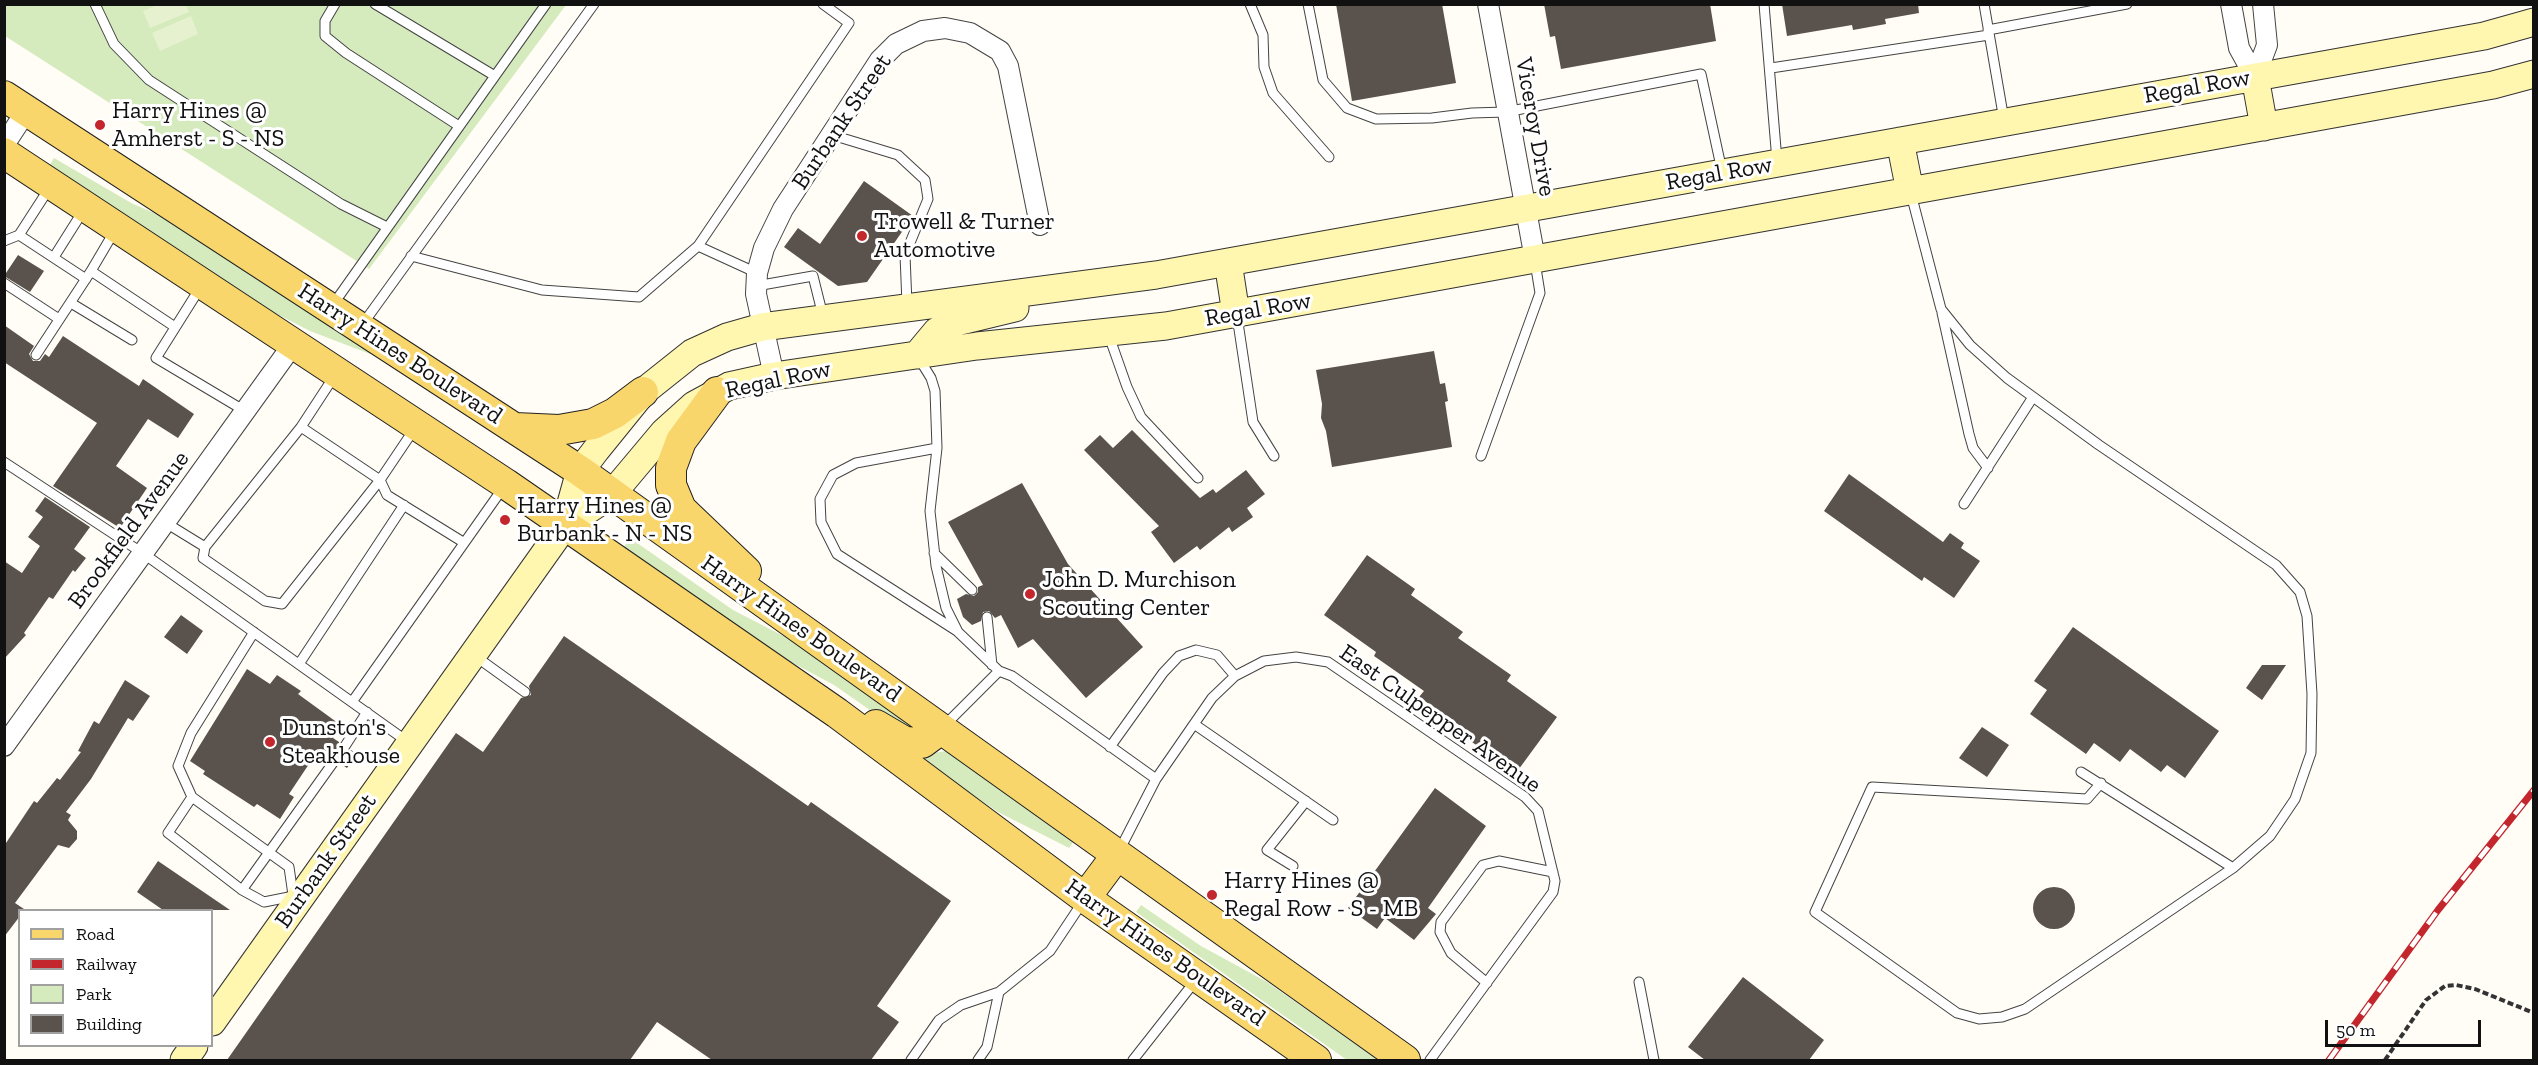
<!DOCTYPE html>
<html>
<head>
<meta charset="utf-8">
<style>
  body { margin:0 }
  #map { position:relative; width:2538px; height:1065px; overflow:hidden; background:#fffdf5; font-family:"Zilla Slab",serif }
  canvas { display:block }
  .frame { position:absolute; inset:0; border:6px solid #111; pointer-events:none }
  .legend { position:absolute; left:18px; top:909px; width:195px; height:138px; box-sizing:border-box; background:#fff; border:2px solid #a0a0a0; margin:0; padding:8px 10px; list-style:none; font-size:18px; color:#111 }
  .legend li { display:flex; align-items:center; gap:12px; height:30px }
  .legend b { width:30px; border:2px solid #a0a0a0 }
  .scale { position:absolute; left:2325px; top:1020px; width:156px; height:27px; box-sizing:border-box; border:3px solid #111; border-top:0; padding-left:8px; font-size:18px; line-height:21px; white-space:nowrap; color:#111; -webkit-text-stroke:4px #fff; paint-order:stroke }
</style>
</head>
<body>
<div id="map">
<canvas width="2538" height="1065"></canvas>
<div class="frame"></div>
<ul class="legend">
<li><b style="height:8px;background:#f9d66b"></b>Road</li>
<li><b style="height:8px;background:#c4262e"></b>Railway</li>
<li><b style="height:16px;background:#d5ebbd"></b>Park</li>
<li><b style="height:16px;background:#5a524d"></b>Building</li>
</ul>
<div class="scale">50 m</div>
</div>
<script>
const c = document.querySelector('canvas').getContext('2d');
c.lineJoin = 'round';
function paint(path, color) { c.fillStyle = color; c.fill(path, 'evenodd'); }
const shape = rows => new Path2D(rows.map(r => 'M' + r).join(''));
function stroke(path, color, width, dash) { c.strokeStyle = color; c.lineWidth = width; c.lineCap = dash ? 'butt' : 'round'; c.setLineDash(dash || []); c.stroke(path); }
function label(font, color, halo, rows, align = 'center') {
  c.font = font + ' "Zilla Slab",serif'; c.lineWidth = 6; c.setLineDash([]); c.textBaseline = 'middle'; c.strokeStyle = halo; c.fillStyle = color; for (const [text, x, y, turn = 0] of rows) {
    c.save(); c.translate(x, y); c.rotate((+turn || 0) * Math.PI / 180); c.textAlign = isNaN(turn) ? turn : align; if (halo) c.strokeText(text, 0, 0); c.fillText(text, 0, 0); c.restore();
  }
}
paint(shape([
  [4,5,566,5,369,269,5,36],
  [54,158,133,204,171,220,373,349,370,354,310,331,273,312,48,168],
  [630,538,733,610,791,640,915,728,911,734,890,724,834,685,765,648,624,547],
  [947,751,1073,842,1069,848,998,812,922,760,921,757,925,754],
  [1141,905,1201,946,1267,982,1378,1060,1347,1060,1136,912]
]), '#d5ebbd');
paint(shape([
  [185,4,189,12,150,28,143,11,157,5],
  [191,16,198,34,160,51,152,33]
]), '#e6f2cf');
paint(shape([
  [1336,4,1442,4,1456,83,1352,101],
  [1544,4,1710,4,1716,41,1561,69,1555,36,1550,37],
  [1782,4,1918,4,1919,13,1885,19,1886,24,1853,30,1852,25,1787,36],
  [864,181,913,216,867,282,838,286,784,247,798,228,820,244],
  [18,255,44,271,30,292,4,276],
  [4,325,34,346,29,354,33,361,40,361,45,354,49,357,63,336,139,386,143,379,194,414,178,438,148,419,116,466,147,488,120,528,53,486,97,423,4,362],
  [1434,351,1440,384,1445,383,1448,401,1445,402,1452,447,1332,467,1326,431,1321,418,1322,404,1316,370],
  [1132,430,1200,498,1213,489,1216,493,1246,470,1265,494,1247,508,1253,517,1232,532,1229,527,1200,550,1197,546,1174,563,1151,532,1159,526,1084,450,1100,435,1113,448],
  [1849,474,1943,542,1950,533,1964,543,1961,548,1980,561,1954,598,1924,577,1922,581,1824,511],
  [1022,483,1068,564,1143,647,1086,698,1033,639,1018,648,1001,615,995,618,989,611,983,612,981,621,972,625,963,617,957,599,966,594,974,596,978,592,978,587,983,585,948,522],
  [45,497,90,527,74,549,86,558,75,572,73,570,53,599,49,597,24,633,26,635,4,659,4,561,22,573,40,546,28,537,43,517,35,511],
  [1367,555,1415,589,1411,595,1463,632,1458,638,1511,675,1507,681,1557,717,1516,773,1469,740,1472,734,1419,697,1424,691,1374,656,1376,652,1324,615],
  [181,615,203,631,187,654,164,637],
  [2073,627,2219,731,2185,778,2167,765,2161,772,2130,749,2120,762,2094,743,2086,754,2030,714,2047,690,2034,681],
  [564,636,808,806,811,802,951,901,877,1006,899,1022,871,1060,712,1060,657,1022,630,1060,227,1060,456,733,483,752,521,698,531,695,529,686],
  [2262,665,2286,665,2262,700,2246,688],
  [247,669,270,684,277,675,301,691,298,694,342,726,333,738,339,742,339,750,345,753,351,750,357,754,347,768,341,764,338,754,329,756,317,752,289,794,294,797,280,819,257,804,254,807,203,774,205,771,190,761],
  [125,680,150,696,133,721,128,718,91,779,66,812,71,815,68,820,77,831,77,839,69,848,58,845,15,903,24,909,20,910,20,916,4,937,4,846,34,801,37,803,57,778,60,780,81,752,78,751,94,721,99,724],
  [1982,727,2009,745,1987,777,1959,758],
  [1435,788,1486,826,1428,908,1436,914,1414,940,1385,918,1377,929,1348,908],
  [158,861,230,910,163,910,137,892],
  '2033 908a21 21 0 1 1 42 0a21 21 0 1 1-42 0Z',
  [1743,977,1824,1040,1809,1060,1705,1060,1688,1047]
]), '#5a524d');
const lane = shape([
  [95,4,114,44,149,80,341,204,387,227],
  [335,4,325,21,325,36,346,53,459,126],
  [375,4,495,76],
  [1250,4,1263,35,1264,67,1273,93,1329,157],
  [1308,4,1323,80,1347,108,1376,119,1432,118,1472,113,1506,112,1701,74,1722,171],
  [1764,4,1777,161],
  [1984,4,2004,120],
  [1988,30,2127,4],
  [1771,68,1989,35],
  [832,135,898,155,925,180,928,199,905,255,907,304],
  [1911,194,1941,309,1970,345,2007,378,2099,445,2276,565,2300,592,2307,616,2312,694,2311,753,2295,799,2270,836,2233,868,2081,772],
  [19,235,86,279],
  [4,241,19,235,50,187],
  [411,256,542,290,639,297,698,246],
  [54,257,83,211],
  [91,271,114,232],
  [757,273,698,246,849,23,823,4],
  [4,283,59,319],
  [756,286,813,276,823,316],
  [200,288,156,358,245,411],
  [71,303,132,340],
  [332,306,546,4],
  [1942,313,1969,434,1973,448,1988,468],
  [1237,316,1253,422,1274,456],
  [362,325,594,4],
  [1109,336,1127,387,1141,417,1198,478],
  [36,355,91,271,175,327],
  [918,357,931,378,935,391,937,448,930,511,936,566,946,608,958,632,999,671,1012,676,1156,779],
  [335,375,301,427,380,480,387,495,463,542],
  [937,448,856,463,833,475,820,499,821,522,837,554,957,631],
  [1481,456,1540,293,1535,262],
  [4,462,144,554,408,742],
  [1964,504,2033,397],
  [166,523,205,547,301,427],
  [205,547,203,558,265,601,282,604,380,480,415,428],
  [934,553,972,590],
  [987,617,992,665],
  [254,632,191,733,178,766,192,797,289,867,293,895],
  [475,656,525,692],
  [299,664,404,505],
  [352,702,503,488],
  [1194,724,1333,820],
  [945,725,999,671],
  [345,746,367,712],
  [1110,747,1163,673,1179,656,1196,650,1217,655,1235,676],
  [2101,783,2087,799,1872,787,1815,912,1957,1013,1979,1019,2002,1017,2025,1009,2233,868],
  [192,797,168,833,242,890,264,902,294,896],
  [1119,851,1156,779,1212,698,1235,676,1264,661,1296,657,1328,662,1525,797,1538,811,1555,881,1553,892,1430,1060],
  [1293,866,1267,850,1306,801],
  [242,890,335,760],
  [1639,982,1654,1060],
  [1487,983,1451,953,1440,932,1441,922,1483,865,1499,861,1553,872],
  [911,1060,939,1020,961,1005,999,992,1050,951,1082,903],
  [978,1060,987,1047,999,992],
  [1133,1060,1196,980]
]);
const street = shape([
  [1488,4,1535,259],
  [2231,4,2239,48,2255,77],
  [2255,77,2267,45,2263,4],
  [4,145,27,110],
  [774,376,756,294,757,273,764,248,783,209,880,60,896,44,923,31,945,28,970,33,1000,51,1008,66,1040,225],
  [4,746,294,343]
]);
const secondary = shape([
  [2255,77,2264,127],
  [1900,141,1910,191],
  [1228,262,1236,314],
  [917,355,937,331,957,322,1015,308],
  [565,525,612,494,664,432,694,405,729,386,774,376,977,346,1166,326,2493,85,2534,74],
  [212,1022,565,525,580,471,596,450,643,392,692,353,727,337,762,327,1156,275,2484,36,2534,22],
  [184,1060,194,1046]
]);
const primary = shape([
  [4,96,580,471,1405,1060],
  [4,153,506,484,837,713,1085,898,1316,1060],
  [717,392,681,441,671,468,671,485,681,509,746,571],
  [515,428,559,430,593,424,615,413,643,392],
  [876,725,905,742,922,743,941,729],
  [1085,898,1117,855]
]);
stroke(lane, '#444', 11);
stroke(street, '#444', 22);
stroke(secondary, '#333', 29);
stroke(primary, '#222', 32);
stroke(shape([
  [2385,1060,2426,1000,2445,986,2456,985,2475,989,2534,1013]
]), '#333', 4, [6, 3]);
stroke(lane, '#fff', 9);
stroke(street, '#fff', 20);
stroke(secondary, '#fff6b0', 27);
stroke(primary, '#f9d66b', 30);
const rail = shape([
  [2329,1060,2438,910,2534,790]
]);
stroke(rail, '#c4262e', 7);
stroke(rail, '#fff', 4.5, [14]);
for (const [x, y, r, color] of [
  [100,125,6,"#c4262e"],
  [862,236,6,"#c4262e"],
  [505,520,6,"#c4262e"],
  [1030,594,6,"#c4262e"],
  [270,742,6,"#c4262e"],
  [1212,895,6,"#c4262e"]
]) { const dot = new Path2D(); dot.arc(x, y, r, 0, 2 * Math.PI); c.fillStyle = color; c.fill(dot); stroke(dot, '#fff', 2); }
label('24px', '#111', '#fff', [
  ["Regal Row",2197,87,-10],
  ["Burbank Street",842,122,-56],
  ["Viceroy Drive",1535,127,80],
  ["Regal Row",1719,174,-10],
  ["Regal Row",1258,310,-10],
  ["Harry Hines Boulevard",400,354,33],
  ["Regal Row",778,380,-12],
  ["Brookfield Avenue",129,530,-54],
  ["Harry Hines Boulevard",801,629,35],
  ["East Culpepper Avenue",1440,719,35],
  ["Burbank Street",326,861,-55],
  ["Harry Hines Boulevard",1165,953,35]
]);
label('24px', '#111', '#fff', [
  ["Harry Hines @",112,111],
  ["Amherst - S - NS",112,139],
  ["Trowell & Turner",874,222],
  ["Automotive",874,250],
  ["Harry Hines @",517,506],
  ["Burbank - N - NS",517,534],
  ["John D. Murchison",1042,580],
  ["Scouting Center",1042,608],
  ["Dunston's",282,728],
  ["Steakhouse",282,756],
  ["Harry Hines @",1224,881],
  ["Regal Row - S - MB",1224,909]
], 'left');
</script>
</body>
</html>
